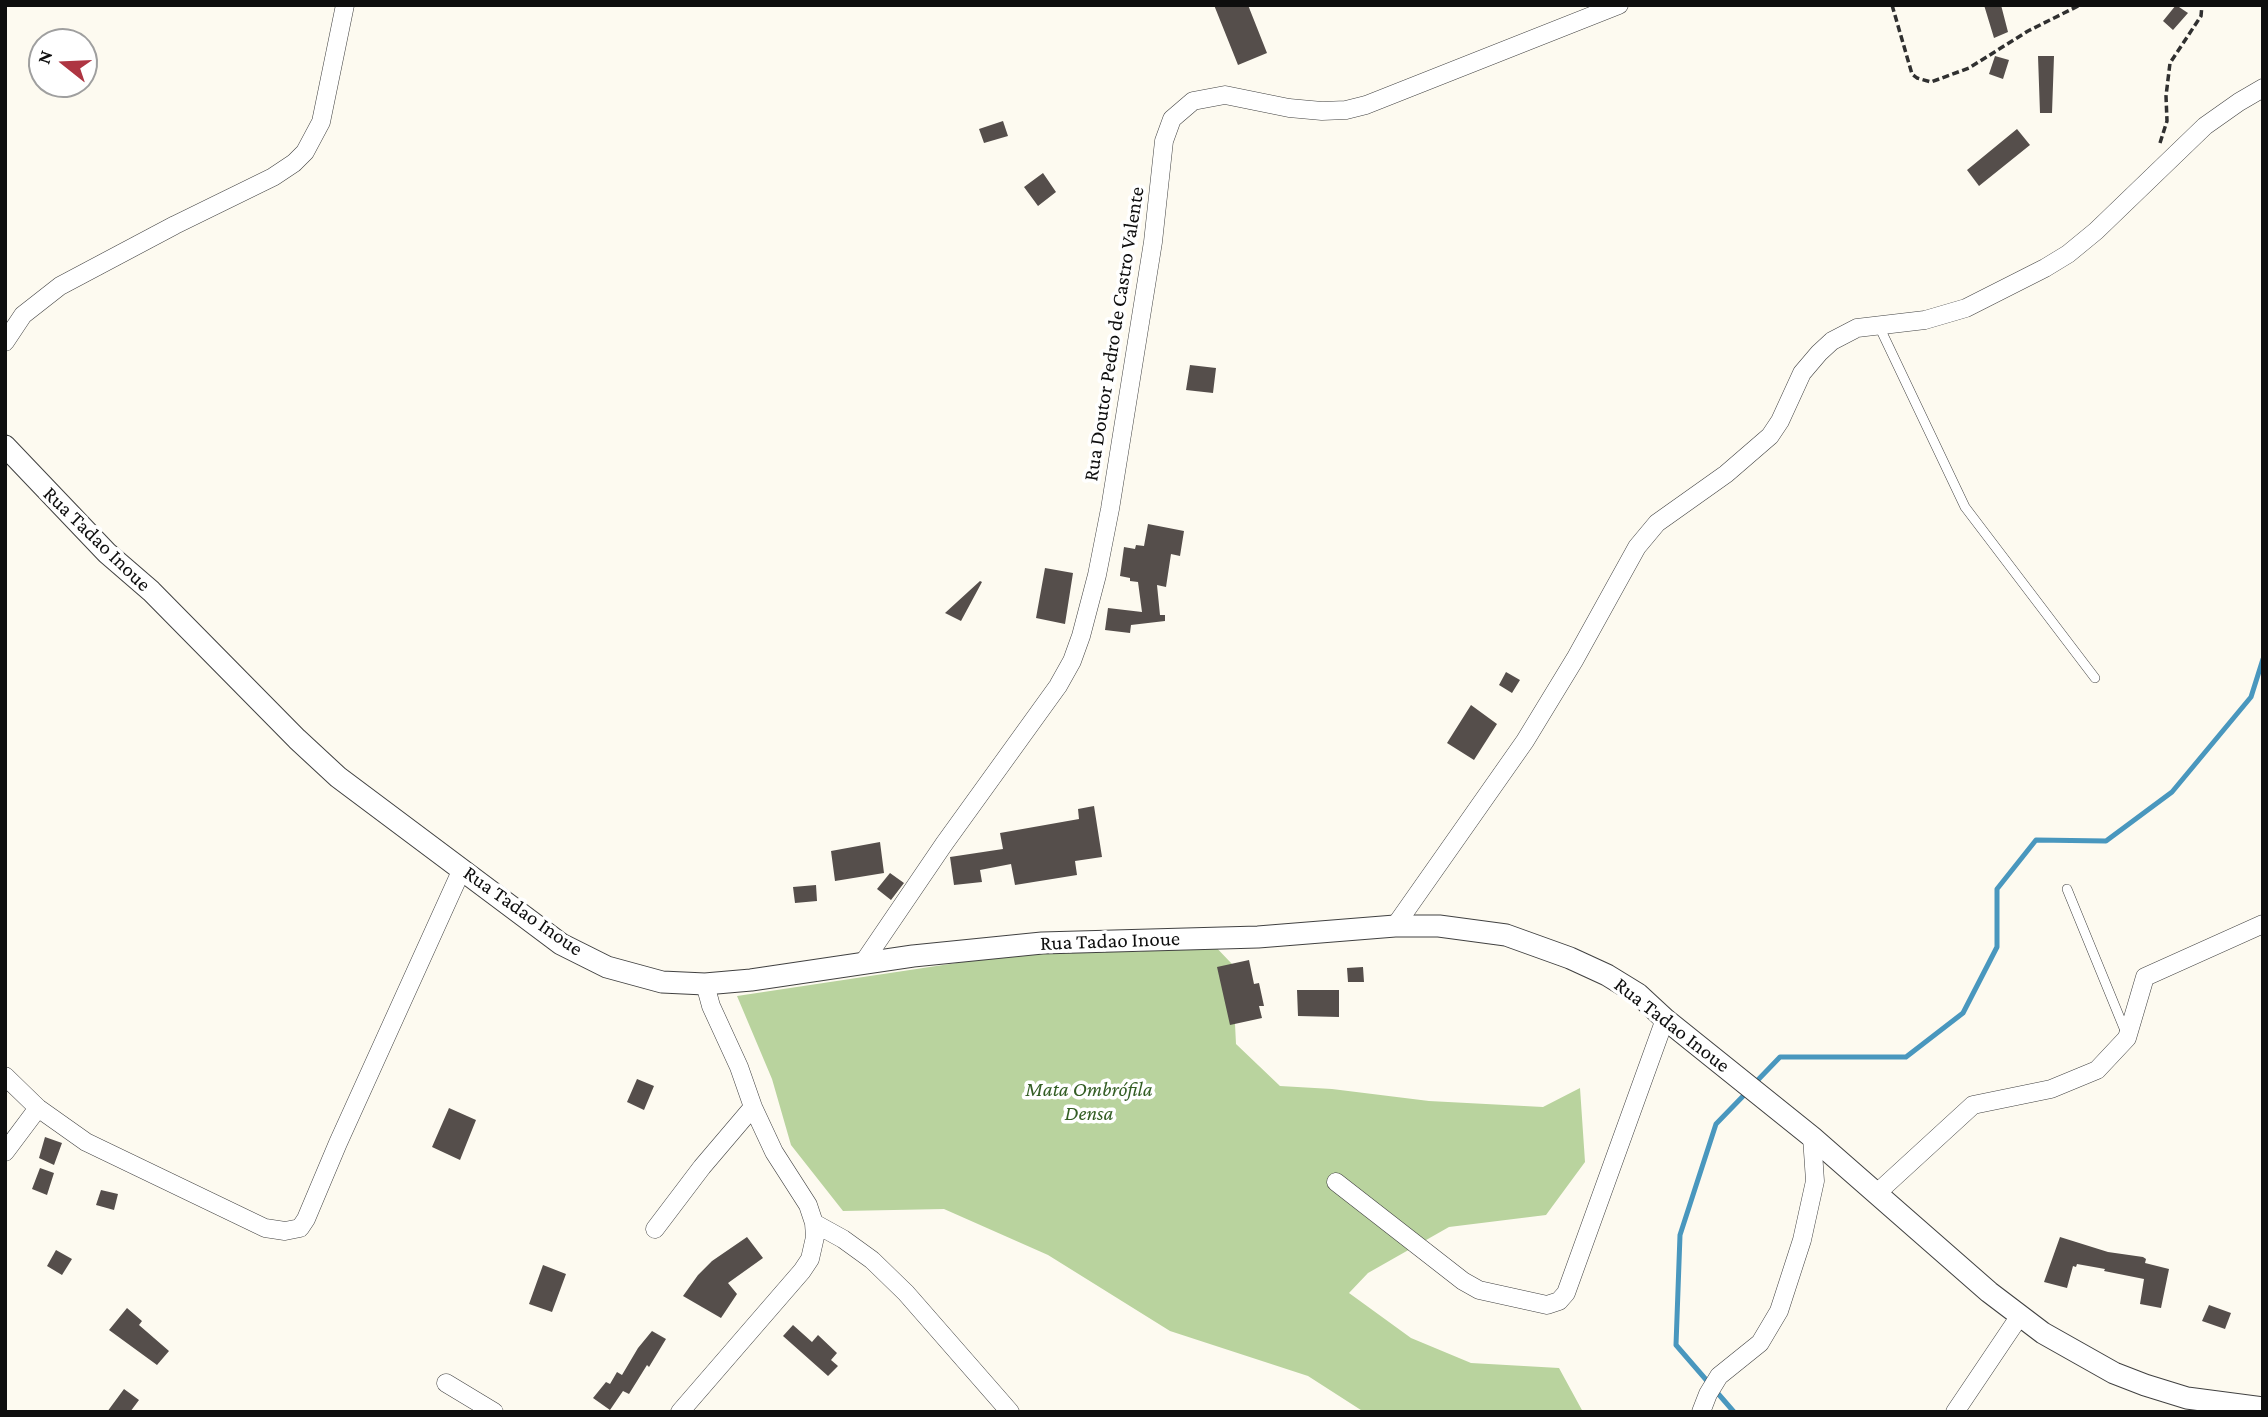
<!DOCTYPE html>
<html>
<head>
<meta charset="utf-8">
<style>
  body { margin:0 }
  #map { position:relative; width:2268px; height:1417px; overflow:hidden; background:#fdfaf0; font-family:"Crimson Pro",serif }
  canvas { display:block }
  .frame { position:absolute; inset:0; border:7px solid #0e0e0e; pointer-events:none }
  .north { position:absolute; left:28px; top:28px; width:70px; height:70px; box-sizing:border-box; background:#fff; border:2px solid #9f9f9f; border-radius:50%; rotate:288deg; font-size:19px; font-weight:700; line-height:28px; text-align:center; color:#0e0e0e }
  .north::after { content:''; display:block; margin:auto; width:24px; height:32px; background:#ae3542; clip-path:polygon(50% 0,100% 100%,50% 72%,0 100%) }
</style>
</head>
<body>
<div id="map">
<canvas width="2268" height="1417"></canvas>
<div class="frame"></div>
<div class="north">N</div>
</div>
<script>
const c = document.querySelector('canvas').getContext('2d');
c.lineJoin = 'round';
function paint(path, color) { c.fillStyle = color; c.fill(path, 'evenodd'); }
const shape = rows => new Path2D(rows.map(r => 'M' + r).join(''));
function stroke(path, color, width, dash) { c.strokeStyle = color; c.lineWidth = width; c.lineCap = dash ? 'butt' : 'round'; c.setLineDash(dash || []); c.stroke(path); }
function label(font, color, halo, rows, align = 'center') {
  c.font = font + ' "Crimson Pro",serif'; c.lineWidth = 7; c.setLineDash([]); c.textBaseline = 'middle'; c.strokeStyle = halo; c.fillStyle = color; for (const [text, x, y, turn = 0] of rows) {
    c.save(); c.translate(x, y); c.rotate((+turn || 0) * Math.PI / 180); c.textAlign = isNaN(turn) ? turn : align; if (halo) c.strokeText(text, 0, 0); c.fillText(text, 0, 0); c.restore();
  }
}
paint(shape([
  [1096,942,1137,952,1211,942,1232,964,1236,1044,1280,1086,1332,1089,1429,1101,1543,1107,1580,1088,1585,1162,1546,1215,1449,1227,1368,1273,1349,1293,1411,1338,1471,1363,1559,1368,1583,1412,1364,1412,1308,1376,1170,1331,1048,1255,944,1209,843,1211,791,1145,772,1079,737,996]
]), '#b9d39e');
stroke(shape([
  [1754,1084,1780,1057,1906,1057,1963,1013,1997,947,1997,889,2036,840,2106,841,2172,792,2251,697,2263,659],
  [1734,1412,1676,1345,1680,1235,1716,1124,1748,1091]
]), '#4997be', 5);
paint(shape([
  [1214,5,1248,5,1267,53,1238,65],
  [1984,5,2001,5,2008,32,1994,38],
  [2176,5,2188,13,2173,30,2163,21],
  [1995,56,2009,60,2003,79,1989,74],
  [2038,56,2054,56,2052,113,2040,113],
  [1003,121,1008,136,984,143,979,129],
  [2017,129,2030,145,1979,186,1967,170],
  [1043,173,1056,192,1038,206,1024,187],
  [1190,365,1216,368,1213,393,1186,390],
  [1148,524,1184,531,1180,556,1171,554,1166,587,1157,585,1160,615,1165,615,1165,621,1131,625,1130,633,1105,630,1108,608,1142,612,1138,582,1130,581,1130,578,1120,576,1124,547,1135,549,1136,545,1144,546],
  [1045,568,1073,573,1065,624,1036,618],
  [980,581,982,582,961,621,945,613],
  [1506,672,1520,680,1512,693,1499,685],
  [1471,705,1497,724,1474,760,1447,743],
  [1094,806,1102,857,1075,861,1077,875,1015,885,1011,864,980,870,982,882,954,885,950,857,1003,849,1000,833,1079,819,1078,809],
  [880,842,884,873,835,881,831,851],
  [890,873,904,883,891,900,877,889],
  [816,885,817,901,795,903,793,887],
  [1249,960,1254,984,1259,983,1264,1006,1259,1006,1262,1018,1230,1025,1217,967],
  [1363,967,1364,982,1348,982,1347,968],
  [1297,990,1339,990,1339,1017,1298,1016],
  [637,1079,654,1086,644,1110,627,1102],
  [449,1108,476,1120,460,1160,432,1147],
  [45,1137,62,1143,54,1165,39,1158],
  [40,1168,54,1173,47,1195,32,1189],
  [101,1190,118,1194,114,1210,96,1205],
  [747,1237,763,1258,728,1283,737,1294,721,1318,683,1296,698,1275,712,1261],
  [2060,1237,2108,1252,2143,1257,2146,1259,2145,1263,2169,1269,2161,1308,2140,1304,2144,1279,2104,1271,2105,1269,2077,1264,2076,1267,2073,1266,2067,1288,2044,1282],
  [56,1250,72,1259,62,1275,47,1266],
  [543,1265,566,1274,552,1312,529,1304],
  [2209,1305,2231,1313,2225,1329,2202,1321],
  [127,1308,142,1321,139,1325,169,1351,157,1365,109,1330],
  [793,1325,812,1342,818,1335,837,1353,831,1360,838,1366,828,1376,783,1336],
  [652,1331,666,1339,649,1367,647,1365,629,1394,623,1391,610,1410,593,1398,606,1382,610,1384,617,1372,622,1375,638,1348],
  [124,1389,139,1400,130,1412,107,1412]
]), '#554e4b');
const service = shape([
  [1878,324,1965,507,2095,678],
  [2067,889,2126,1033]
]);
const minor = shape([
  [5,342,23,315,60,286,175,225,273,177,294,163,305,152,321,122,345,5],
  [1395,926,1525,741,1575,659,1637,547,1657,523,1726,474,1770,436,1780,421,1802,373,1819,353,1832,341,1857,328,1925,320,1966,308,2045,268,2068,254,2096,231,2205,126,2239,102,2263,88],
  [863,963,944,844,1058,686,1072,661,1081,636,1097,575,1110,509,1153,242,1164,141,1172,119,1193,101,1225,95,1289,108,1322,111,1346,110,1366,105,1619,5],
  [5,1076,38,1108,86,1142,265,1228,285,1231,300,1228,306,1219,338,1143,462,869],
  [5,1152,38,1108],
  [1336,1182,1463,1281,1479,1290,1547,1305,1559,1301,1566,1293,1665,1019],
  [1877,1193,1973,1105,2051,1089,2097,1070,2127,1038,2145,977,2263,924],
  [814,1223,843,1239,872,1260,906,1293,1010,1412],
  [655,1229,702,1167,753,1107],
  [446,1383,494,1412],
  [680,1412,802,1271,810,1259,815,1237,814,1223,808,1205,774,1152,753,1107,739,1067,711,1006,705,984],
  [1701,1412,1708,1394,1719,1376,1760,1343,1779,1311,1802,1240,1815,1181,1812,1137],
  [1955,1412,2019,1317]
]);
const tertiary = shape([
  [5,446,107,553,151,591,297,739,338,777,561,944,607,967,662,982,705,984,751,980,913,956,1042,943,1258,937,1395,926,1439,926,1506,935,1570,958,1607,975,1638,994,1665,1019,1812,1137,1989,1292,2043,1333,2114,1373,2145,1385,2187,1398,2263,1408]
]);
stroke(service, '#414141', 10);
stroke(minor, '#414141', 19);
stroke(tertiary, '#414141', 23);
stroke(shape([
  [1892,5,1912,74,1917,78,1931,82,1969,68,2028,31,2080,5],
  [2160,143,2167,121,2166,96,2170,63,2201,16,2202,5]
]), '#303030', 3.5, [7, 3.5]);
stroke(service, '#fff', 9);
stroke(minor, '#fff', 18);
stroke(tertiary, '#fff', 21);
label('21px', '#0e0e0e', '#fff', [
  ["Rua Doutor Pedro de Castro Valente",1114,334,-81],
  ["Rua Tadao Inoue",97,539,44],
  ["Rua Tadao Inoue",523,911,35],
  ["Rua Tadao Inoue",1110,941,-2],
  ["Rua Tadao Inoue",1672,1025,38]
]);
label('italic 21px', '#345e25', '#fff', [
  ["Mata Ombrófila",1089,1090],
  ["Densa",1089,1114]
]);
</script>
</body>
</html>
